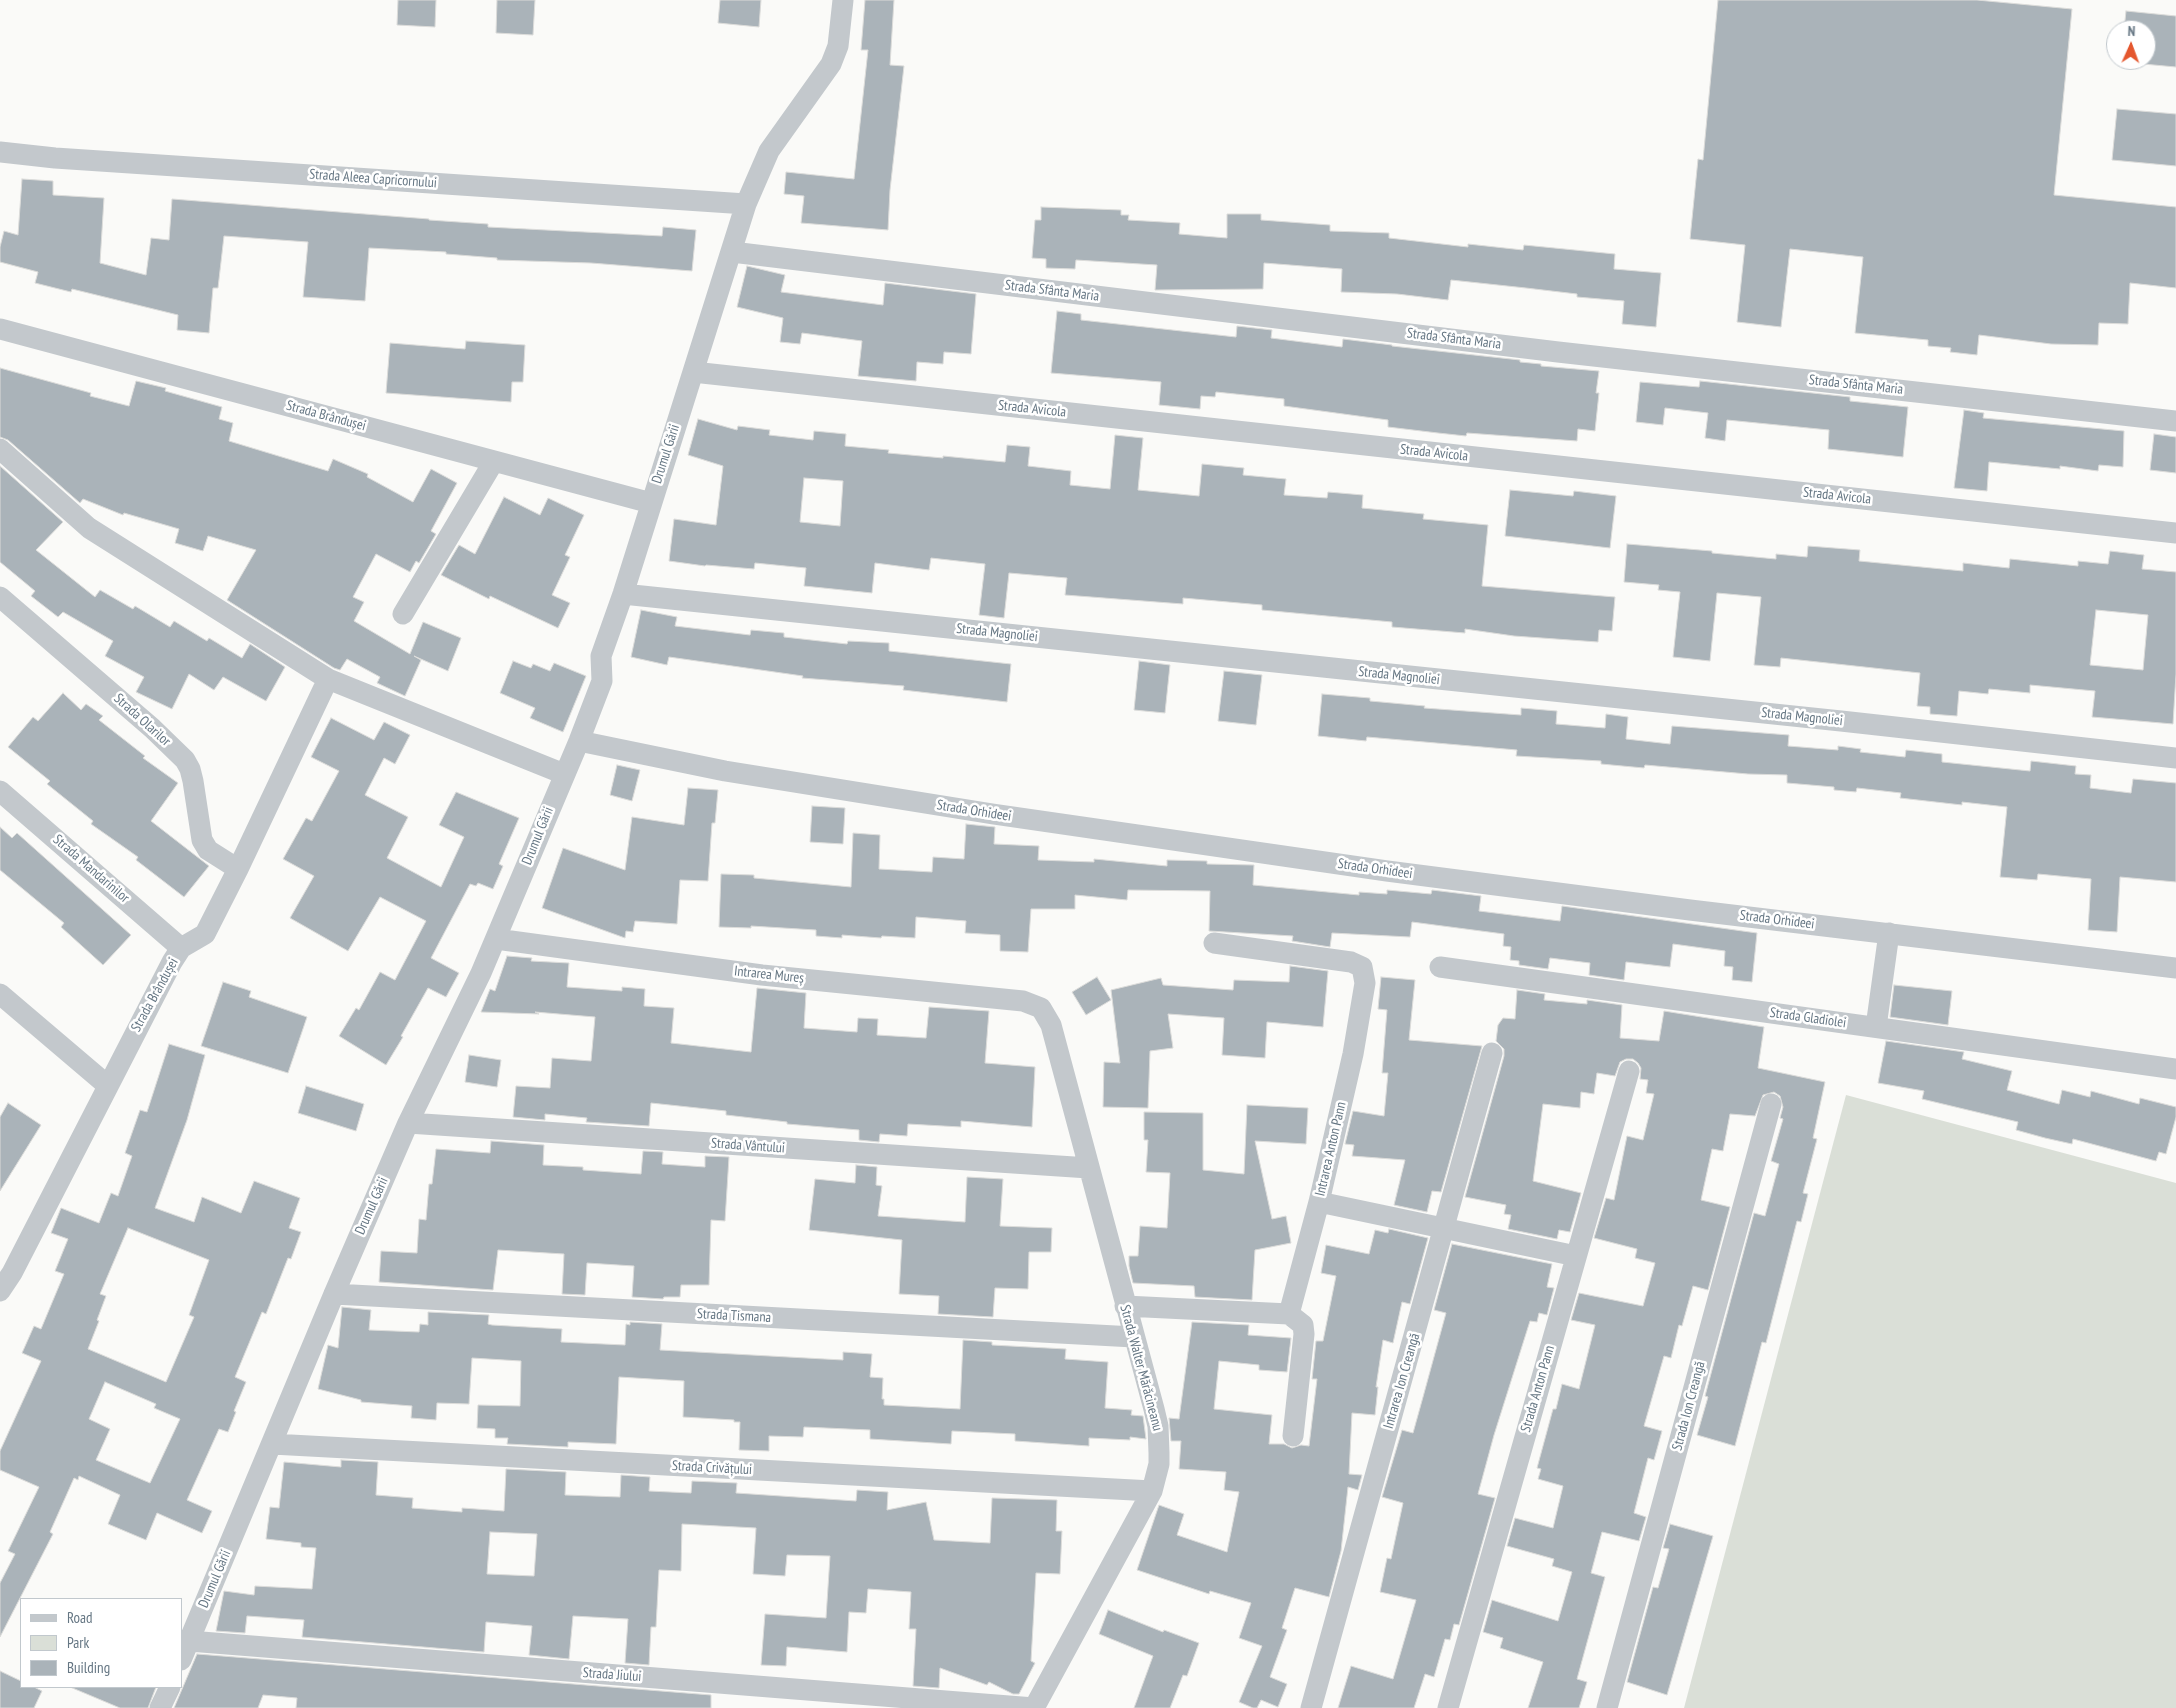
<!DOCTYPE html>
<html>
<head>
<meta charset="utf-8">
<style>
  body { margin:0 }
  #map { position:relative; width:2176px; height:1708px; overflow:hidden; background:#fafaf8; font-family:"PT Sans Narrow",sans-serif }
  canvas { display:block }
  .legend { position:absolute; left:20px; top:1598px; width:162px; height:90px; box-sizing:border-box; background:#fff; border:1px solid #c1c8cd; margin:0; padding:6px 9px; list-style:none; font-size:15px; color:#657683 }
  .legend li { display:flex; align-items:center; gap:10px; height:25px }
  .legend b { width:25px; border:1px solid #c1c8cd }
  .north { position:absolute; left:2106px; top:20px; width:50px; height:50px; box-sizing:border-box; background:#fff; border:1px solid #c1c8cd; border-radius:50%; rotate:2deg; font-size:14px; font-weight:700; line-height:20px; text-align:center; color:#657683 }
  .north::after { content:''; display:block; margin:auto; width:18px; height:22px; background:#e4572e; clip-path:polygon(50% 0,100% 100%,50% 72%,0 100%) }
</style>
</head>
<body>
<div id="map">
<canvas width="2176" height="1708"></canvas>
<ul class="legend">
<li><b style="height:6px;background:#c3c8cc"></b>Road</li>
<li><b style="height:14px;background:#dadfd7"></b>Park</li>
<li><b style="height:14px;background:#aab3b9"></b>Building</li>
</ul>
<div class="north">N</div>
</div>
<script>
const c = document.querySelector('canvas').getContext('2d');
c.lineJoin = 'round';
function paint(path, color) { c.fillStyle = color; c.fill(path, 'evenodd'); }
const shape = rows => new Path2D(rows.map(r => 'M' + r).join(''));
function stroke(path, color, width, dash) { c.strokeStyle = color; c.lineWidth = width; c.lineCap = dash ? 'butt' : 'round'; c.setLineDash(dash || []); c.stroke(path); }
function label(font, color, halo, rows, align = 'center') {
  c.font = font + ' "PT Sans Narrow",sans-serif'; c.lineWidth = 5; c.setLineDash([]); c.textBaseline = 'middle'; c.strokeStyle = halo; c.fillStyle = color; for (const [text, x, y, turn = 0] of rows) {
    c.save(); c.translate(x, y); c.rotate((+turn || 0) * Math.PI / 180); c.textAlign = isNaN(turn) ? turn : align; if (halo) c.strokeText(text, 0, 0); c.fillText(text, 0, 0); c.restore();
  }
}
paint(shape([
  [1846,1095,2176,1183,2176,1708,1684,1708]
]), '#dadfd7');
const building = shape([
  [398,0,436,0,435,27,397,25,398,0],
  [497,0,535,0,533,35,496,33,497,0],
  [720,0,761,0,759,27,718,23,720,0],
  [865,0,894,0,890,65,904,66,890,190,888,230,801,223,804,196,784,194,786,172,854,179,868,50,861,50,865,0],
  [1718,0,1977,0,2072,9,2054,195,2176,207,2176,288,2130,283,2128,324,2099,323,2098,345,2051,344,1979,335,1977,355,1950,352,1951,348,1928,346,1928,340,1855,333,1863,257,1790,249,1781,327,1737,322,1745,245,1690,239,1698,159,1703,160,1718,0],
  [2126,11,2176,16,2176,67,2121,62,2121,60,2146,60,2146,30,2124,30,2126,11],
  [2117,109,2176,114,2176,166,2112,160,2117,109],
  [22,179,53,181,53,195,104,198,100,263,146,275,151,238,169,240,172,199,429,219,429,220,488,224,488,227,662,236,663,227,696,230,692,271,591,263,497,260,497,258,446,254,446,252,369,248,365,301,303,297,308,242,224,236,218,288,213,288,209,333,177,330,178,315,72,289,71,292,35,283,38,272,0,262,0,247,4,231,18,235,22,179],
  [1041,207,1121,210,1121,215,1129,215,1128,220,1180,223,1179,234,1227,238,1227,214,1261,214,1261,220,1330,225,1330,231,1389,233,1389,238,1468,247,1468,244,1523,250,1524,245,1615,254,1614,269,1661,273,1656,327,1622,324,1624,301,1577,297,1577,294,1526,288,1451,280,1448,300,1397,294,1341,292,1342,269,1264,263,1263,289,1155,290,1157,265,1076,260,1075,269,1046,268,1046,259,1032,258,1035,220,1041,220,1041,207],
  [747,266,785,275,781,292,828,298,883,305,885,283,976,294,971,354,944,352,943,364,917,362,916,381,858,376,862,341,802,333,800,344,780,342,783,318,737,307,747,266],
  [1057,311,1081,314,1081,320,1236,337,1237,326,1272,330,1271,338,1342,347,1343,339,1392,345,1392,346,1520,360,1520,362,1541,364,1541,366,1599,371,1596,393,1599,393,1595,431,1578,429,1577,441,1467,433,1466,436,1438,433,1388,427,1388,420,1284,406,1284,399,1216,392,1215,397,1201,396,1200,409,1159,405,1161,382,1051,373,1057,311],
  [466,341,525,345,523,382,512,382,511,402,386,393,390,343,465,349,466,341],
  [0,368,91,393,90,396,129,406,136,381,166,388,165,391,222,407,219,419,233,423,229,441,328,471,333,459,368,474,367,477,413,502,431,469,457,483,431,531,436,534,419,563,416,561,410,572,376,554,353,597,364,602,354,621,410,654,423,622,461,638,448,671,414,656,421,660,405,696,377,683,380,677,347,659,340,670,334,668,227,600,256,550,208,536,203,551,175,543,179,529,124,513,123,515,83,499,80,503,8,440,0,437,0,368],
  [1700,381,1850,397,1850,401,1908,407,1903,457,1828,449,1829,430,1727,420,1725,441,1705,438,1708,413,1665,408,1663,425,1636,422,1640,382,1699,387,1700,381],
  [1964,410,1984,413,1983,418,2124,431,2123,467,2099,465,2098,471,2060,466,2060,469,1989,462,1987,491,1954,488,1964,410],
  [698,419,737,430,738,426,770,430,769,435,813,440,814,431,846,434,845,446,889,450,888,453,943,458,943,456,1005,462,1007,445,1030,447,1028,466,1071,471,1070,485,1110,489,1115,435,1143,438,1138,490,1199,496,1202,464,1244,468,1243,475,1286,479,1284,495,1327,498,1328,492,1363,495,1362,508,1424,514,1423,519,1488,525,1482,586,1615,597,1612,631,1599,630,1598,642,1514,636,1465,629,1465,633,1392,627,1392,622,1262,610,1262,605,1183,598,1183,604,1065,595,1067,578,1009,573,1004,618,979,615,985,564,931,558,929,570,875,563,872,593,804,586,806,568,755,563,754,569,706,565,705,566,669,561,674,519,716,525,723,466,688,455,698,419],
  [804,478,843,481,840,526,800,522,804,478],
  [2154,434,2176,437,2176,473,2150,470,2154,434],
  [0,466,63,522,36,550,95,597,100,590,133,609,135,606,170,627,174,621,207,641,209,638,242,658,250,644,285,667,266,701,223,677,214,690,189,674,172,709,136,692,144,677,105,656,113,641,63,612,58,617,31,596,35,591,0,562,0,466],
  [1510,490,1573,496,1574,491,1616,496,1610,548,1505,536,1510,490],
  [504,497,540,515,548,498,584,515,565,555,570,557,552,595,570,603,558,628,490,596,489,599,441,575,459,545,475,554,504,497],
  [1627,544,1712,551,1712,553,1776,559,1776,554,1807,557,1808,546,1860,550,1859,561,1963,571,1963,563,2009,568,2010,559,2078,566,2078,561,2108,564,2110,551,2144,555,2142,569,2176,572,2176,674,2173,724,2092,717,2095,691,2030,685,2030,693,1989,689,1988,694,1959,691,1957,716,1930,714,1930,707,1917,706,1920,673,1781,658,1780,667,1754,665,1761,597,1717,593,1710,661,1673,657,1680,592,1658,590,1659,585,1624,582,1627,544],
  [2096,610,2148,615,2143,670,2090,665,2096,610],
  [641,610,677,617,675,626,750,635,751,630,784,633,784,637,847,644,848,641,889,643,889,651,1011,664,1007,702,903,690,904,686,802,678,803,676,669,657,667,665,631,657,641,610],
  [513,661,531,668,533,664,550,671,554,663,586,676,563,732,530,718,535,708,500,693,513,661],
  [1139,661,1170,665,1165,713,1134,710,1139,661],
  [1224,671,1262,675,1256,725,1218,721,1224,671],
  [63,693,81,710,86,704,103,716,99,720,145,756,143,758,178,783,151,821,209,866,184,897,136,860,138,857,91,824,93,821,47,784,50,781,8,747,33,717,38,721,63,693],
  [1322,694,1370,698,1370,701,1425,706,1424,708,1521,715,1521,708,1557,711,1556,724,1605,728,1606,714,1628,717,1626,739,1670,744,1672,726,1789,735,1788,746,1838,750,1838,746,1861,749,1860,752,1905,757,1906,750,1942,754,1942,762,2030,771,2031,761,2076,766,2075,774,2091,775,2090,788,2131,793,2133,779,2176,783,2176,882,2120,877,2117,932,2088,930,2091,879,2038,874,2037,880,2000,877,2007,807,1962,802,1962,805,1900,798,1901,793,1857,788,1856,792,1834,790,1834,787,1787,783,1787,775,1748,774,1645,765,1644,768,1601,764,1601,761,1516,756,1517,750,1367,737,1366,741,1318,736,1322,694],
  [331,718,374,740,384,722,410,735,395,764,384,758,365,795,408,817,387,858,441,887,464,837,439,825,456,792,519,818,499,864,503,866,493,889,478,883,476,886,470,884,431,958,459,973,446,997,428,988,401,1036,403,1037,386,1065,339,1036,356,1008,359,1010,380,972,395,980,426,921,380,897,348,951,290,918,314,876,283,859,306,818,312,821,339,771,311,757,331,718],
  [617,765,640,770,632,801,610,795,617,765],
  [688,788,718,790,715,823,712,823,708,881,680,880,677,924,635,921,633,932,626,931,625,938,542,908,563,848,625,870,632,817,684,825,688,788],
  [812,806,845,808,843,844,810,842,812,806],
  [966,824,995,827,994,844,1039,846,1038,860,1094,862,1094,859,1167,866,1167,860,1207,861,1207,864,1254,865,1253,885,1359,895,1359,892,1387,894,1387,890,1431,894,1432,890,1481,896,1479,911,1560,921,1562,906,1757,933,1752,982,1732,980,1733,967,1724,966,1725,951,1673,944,1670,967,1626,962,1624,980,1589,975,1590,963,1550,958,1548,969,1519,965,1519,961,1510,960,1511,947,1503,946,1504,934,1412,922,1410,937,1332,933,1330,947,1292,941,1293,936,1209,931,1210,891,1128,890,1127,900,1075,895,1075,909,1031,909,1028,952,1000,951,1000,935,965,933,966,921,916,917,915,938,882,936,881,938,842,935,842,938,816,936,816,930,751,926,751,928,719,927,721,874,754,875,754,878,851,887,853,833,880,835,879,869,932,872,933,857,964,859,966,824],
  [0,827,12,838,17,833,131,935,103,965,61,927,64,923,0,870,0,827],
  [507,956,532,958,531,961,569,963,567,987,622,991,622,987,645,989,644,1006,674,1008,671,1043,751,1052,757,988,806,993,804,1028,857,1032,858,1018,878,1019,877,1035,926,1038,929,1007,989,1011,985,1063,1035,1067,1032,1127,961,1121,961,1127,908,1124,907,1136,880,1134,879,1142,859,1140,859,1130,787,1124,787,1122,726,1115,726,1111,651,1103,649,1126,586,1122,587,1118,545,1114,545,1120,513,1117,516,1086,550,1088,552,1058,591,1061,595,1017,535,1012,539,1014,481,1012,490,989,495,991,507,956],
  [1290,966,1328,971,1323,1027,1267,1022,1265,1058,1222,1055,1224,1018,1168,1014,1173,1048,1150,1051,1148,1108,1103,1107,1104,1062,1120,1063,1111,990,1161,978,1163,985,1233,990,1234,980,1289,982,1290,966],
  [1097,977,1111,1000,1086,1015,1072,992,1097,977],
  [1381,977,1415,980,1409,1040,1482,1046,1441,1192,1432,1191,1427,1212,1394,1205,1405,1160,1352,1156,1354,1145,1345,1144,1353,1111,1384,1116,1388,1073,1382,1073,1387,1010,1378,1009,1381,977],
  [223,982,251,991,249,997,307,1017,288,1073,201,1046,223,982],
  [1894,985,1952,991,1948,1025,1890,1017,1894,985],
  [1517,990,1545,994,1544,1000,1587,1004,1587,1000,1622,1005,1620,1038,1659,1041,1664,1011,1764,1027,1758,1068,1825,1082,1813,1138,1817,1139,1803,1193,1808,1194,1801,1222,1797,1221,1766,1343,1762,1342,1735,1446,1697,1435,1708,1397,1705,1396,1754,1213,1765,1216,1779,1164,1771,1161,1783,1119,1780,1118,1783,1107,1780,1096,1774,1092,1763,1095,1755,1116,1730,1114,1723,1151,1712,1149,1701,1200,1730,1207,1708,1290,1693,1286,1682,1326,1679,1325,1671,1358,1664,1356,1644,1426,1662,1431,1654,1460,1648,1458,1634,1513,1646,1517,1639,1541,1602,1532,1591,1573,1605,1577,1577,1679,1587,1682,1579,1708,1528,1708,1543,1662,1500,1648,1503,1638,1483,1632,1492,1600,1558,1621,1572,1572,1552,1566,1554,1559,1507,1546,1515,1518,1553,1528,1563,1486,1538,1479,1541,1469,1537,1468,1553,1409,1556,1409,1562,1384,1579,1389,1595,1325,1571,1320,1579,1293,1643,1306,1655,1263,1635,1258,1637,1249,1594,1238,1606,1198,1614,1200,1627,1136,1643,1140,1654,1094,1646,1093,1648,1080,1640,1079,1641,1068,1638,1063,1633,1059,1626,1059,1620,1062,1615,1076,1597,1073,1594,1094,1581,1092,1580,1108,1543,1104,1533,1181,1581,1193,1570,1232,1559,1230,1557,1239,1508,1229,1511,1215,1504,1214,1506,1205,1465,1197,1504,1056,1504,1049,1496,1041,1498,1025,1503,1018,1515,1019,1517,990],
  [1886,1041,1964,1052,1962,1059,2012,1071,2007,1090,2059,1104,2062,1090,2090,1097,2091,1091,2139,1104,2140,1098,2176,1107,2176,1117,2166,1154,2159,1152,2156,1161,2073,1139,2072,1144,2045,1138,2016,1130,2018,1122,1922,1099,1924,1091,1878,1083,1886,1041],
  [169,1044,205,1055,187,1120,155,1208,194,1222,202,1197,241,1213,254,1181,300,1198,289,1228,301,1232,291,1259,288,1258,266,1314,262,1312,235,1377,246,1382,234,1411,236,1412,228,1432,219,1429,187,1500,212,1511,202,1533,157,1513,146,1540,108,1524,120,1495,79,1476,78,1480,74,1478,50,1532,53,1534,0,1637,0,1583,15,1554,8,1551,39,1487,0,1470,0,1451,41,1361,22,1353,34,1326,41,1329,64,1274,55,1271,68,1239,51,1233,61,1208,99,1223,111,1193,118,1196,132,1156,125,1153,140,1110,147,1112,169,1044],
  [128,1228,209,1260,189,1315,194,1317,166,1382,88,1349,99,1321,97,1320,106,1296,100,1294,128,1228],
  [105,1382,156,1404,154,1408,180,1419,150,1483,96,1460,110,1429,89,1419,105,1382],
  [469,1055,501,1060,497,1087,465,1082,469,1055],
  [306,1086,364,1104,356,1131,298,1113,306,1086],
  [8,1103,41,1125,0,1191,0,1117,8,1103],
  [1247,1105,1308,1108,1306,1144,1255,1141,1272,1219,1286,1216,1291,1243,1255,1250,1252,1300,1195,1297,1194,1286,1133,1283,1129,1266,1129,1256,1138,1256,1140,1226,1167,1228,1170,1173,1146,1172,1148,1140,1144,1140,1144,1112,1203,1113,1203,1170,1244,1174,1247,1105],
  [491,1141,544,1145,543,1165,583,1167,583,1170,641,1174,643,1151,663,1152,662,1164,705,1167,705,1156,729,1157,725,1221,711,1220,709,1285,681,1285,680,1297,664,1297,663,1299,632,1297,634,1266,587,1263,585,1295,562,1294,564,1254,498,1250,493,1290,379,1282,381,1251,417,1253,419,1219,426,1220,429,1184,432,1184,436,1149,490,1153,491,1141],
  [856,1165,877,1167,876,1185,882,1186,878,1216,965,1222,967,1177,1003,1179,1000,1226,1052,1228,1051,1252,1029,1252,1028,1289,995,1288,993,1317,938,1314,939,1296,899,1294,902,1240,809,1230,815,1179,855,1183,856,1165],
  [1389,1229,1428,1238,1410,1304,1402,1302,1393,1343,1383,1340,1376,1387,1378,1387,1375,1415,1352,1413,1349,1474,1362,1475,1358,1490,1348,1487,1341,1551,1329,1597,1295,1588,1282,1628,1287,1630,1270,1677,1287,1684,1278,1707,1261,1700,1257,1708,1253,1708,1239,1702,1262,1646,1239,1638,1251,1603,1210,1591,1209,1594,1137,1570,1159,1505,1184,1514,1177,1535,1227,1552,1239,1492,1224,1490,1226,1472,1179,1469,1181,1441,1171,1441,1169,1418,1179,1419,1192,1322,1249,1325,1248,1335,1291,1338,1287,1372,1259,1370,1259,1365,1219,1361,1214,1409,1272,1415,1269,1444,1284,1444,1292,1448,1301,1445,1309,1446,1317,1379,1312,1379,1316,1341,1323,1341,1336,1276,1321,1273,1326,1245,1369,1254,1375,1230,1388,1233,1389,1229],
  [1452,1244,1552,1264,1547,1287,1554,1288,1547,1315,1539,1313,1537,1322,1530,1321,1494,1435,1478,1494,1495,1498,1459,1625,1454,1624,1450,1640,1445,1639,1434,1677,1425,1674,1414,1708,1338,1708,1351,1666,1393,1679,1416,1600,1380,1592,1387,1558,1391,1559,1403,1503,1382,1497,1402,1430,1413,1433,1423,1397,1446,1313,1434,1310,1452,1244],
  [342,1307,371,1310,369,1330,419,1332,420,1324,428,1325,428,1312,489,1315,488,1324,492,1325,562,1329,561,1342,625,1345,626,1324,630,1325,630,1322,662,1324,660,1350,843,1360,843,1352,872,1354,870,1377,883,1378,882,1399,884,1399,884,1405,960,1409,963,1340,992,1342,992,1345,1066,1349,1065,1359,1108,1362,1105,1408,1132,1410,1131,1415,1143,1416,1146,1439,1130,1437,1130,1440,1089,1438,1089,1446,1015,1441,1015,1434,952,1431,951,1444,870,1439,870,1430,804,1427,803,1437,769,1436,769,1451,739,1450,740,1422,734,1422,734,1420,683,1417,684,1381,619,1377,616,1444,568,1442,568,1447,507,1444,508,1438,495,1438,495,1429,477,1428,478,1405,520,1406,521,1361,472,1358,469,1404,437,1403,436,1420,411,1418,412,1406,361,1402,361,1400,318,1389,328,1345,338,1348,342,1307],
  [341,1460,378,1462,376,1495,413,1498,412,1508,462,1512,462,1508,504,1511,506,1469,566,1472,565,1495,620,1497,621,1475,650,1477,649,1491,691,1493,692,1481,737,1483,736,1493,856,1501,857,1490,888,1492,887,1510,926,1502,934,1540,990,1543,992,1498,1057,1500,1056,1531,1062,1531,1060,1574,1036,1573,1031,1661,1035,1663,1019,1694,1013,1694,989,1682,987,1685,940,1668,939,1688,913,1686,916,1629,909,1629,911,1592,868,1589,866,1613,849,1612,847,1652,787,1647,786,1666,761,1665,765,1614,826,1618,830,1556,787,1555,785,1576,753,1574,756,1528,682,1524,681,1571,659,1570,656,1627,651,1627,649,1665,625,1663,628,1619,573,1616,569,1659,529,1655,532,1626,486,1622,484,1652,302,1637,304,1620,247,1616,245,1633,216,1631,224,1591,254,1595,255,1586,312,1589,316,1548,301,1547,301,1543,266,1539,270,1507,279,1508,284,1462,341,1467,341,1460],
  [490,1532,537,1534,534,1576,487,1574,490,1532],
  [1670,1524,1713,1536,1667,1695,1627,1682,1653,1587,1658,1588,1669,1549,1663,1548,1670,1524],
  [1108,1610,1163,1632,1164,1630,1199,1643,1187,1676,1183,1675,1170,1708,1134,1708,1153,1656,1099,1634,1108,1610],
  [197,1654,711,1695,711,1708,296,1708,297,1698,263,1695,258,1708,174,1708,197,1654],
  [0,1671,21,1681,21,1687,34,1687,42,1691,34,1708,0,1708,0,1671],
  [70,1687,156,1687,148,1708,120,1708,70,1687]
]);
paint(building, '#aab3b9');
stroke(building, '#dcdcda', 1);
stroke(shape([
  [0,152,55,158,746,204],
  [732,252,1558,352,2176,421],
  [0,329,651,503],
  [693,372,2176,533],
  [0,449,89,528,328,679,564,774],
  [623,594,1841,721,2176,758],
  [0,597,152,728,185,760,190,769,193,781,202,840,208,850,238,869],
  [403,614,494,461],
  [579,741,725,771,993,814,1387,871,1690,910,2176,968],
  [0,791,181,948],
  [496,939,762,975,1023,1001,1041,1008,1051,1025,1154,1409,1158,1426,1159,1453,1159,1464,1152,1491,1034,1708],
  [1440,967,2176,1069],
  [0,994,107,1085],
  [1876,1027,1889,933],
  [408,1123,1089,1168],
  [1319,1202,1576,1256],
  [0,1291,12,1273,172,962,181,948,205,934,238,869,328,679],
  [334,1294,1134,1337],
  [1125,1306,1289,1314,1319,1202,1353,1054,1365,983,1362,967,1351,962,1214,943],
  [1289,1314,1303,1325,1304,1334,1293,1436],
  [272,1444,1152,1491],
  [189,1641,1034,1708],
  [181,1660,334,1294,408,1123,481,973,579,741,602,681,601,656,623,594,746,204,769,151,831,64,838,46,843,0],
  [160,1708,170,1687],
  [1311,1708,1492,1053],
  [1448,1708,1629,1071],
  [1607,1708,1771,1104]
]), '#c3c8cc', 21);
label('14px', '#657683', '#fff', [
  ["Strada Aleea Capricornului",373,179,4],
  ["Strada Sfânta Maria",1052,291,7],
  ["Strada Sfânta Maria",1454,339,7],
  ["Strada Sfânta Maria",1856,385,6],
  ["Strada Avicola",1032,409,6],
  ["Strada Brândușei",326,416,15],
  ["Strada Avicola",1434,453,6],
  ["Drumul Gării",666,454,-72],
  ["Strada Avicola",1837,496,6],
  ["Strada Magnoliei",997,633,6],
  ["Strada Magnoliei",1399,676,6],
  ["Strada Magnoliei",1802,717,6],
  ["Strada Olarilor",142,720,42],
  ["Strada Orhideei",974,811,9],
  ["Drumul Gării",538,836,-68],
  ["Strada Mandarinilor",91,869,41],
  ["Strada Orhideei",1375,869,8],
  ["Strada Orhideei",1777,920,7],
  ["Intrarea Mureș",769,975,6],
  ["Strada Brândușei",155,995,-61],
  ["Strada Gladiolei",1808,1018,8],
  ["Strada Vântului",748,1146,4],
  ["Intrarea Anton Pann",1331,1149,-77],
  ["Drumul Gării",372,1206,-66],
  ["Strada Tismana",734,1316,3],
  ["Strada Walter Mărăcineanu",1141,1368,75],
  ["Intrarea Ion Creangă",1402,1381,-74],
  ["Strada Anton Pann",1538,1389,-74],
  ["Strada Ion Creangă",1689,1406,-75],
  ["Strada Crivățului",712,1468,3],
  ["Drumul Gării",215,1579,-67],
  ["Strada Jiului",612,1675,4]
]);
</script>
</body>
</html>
